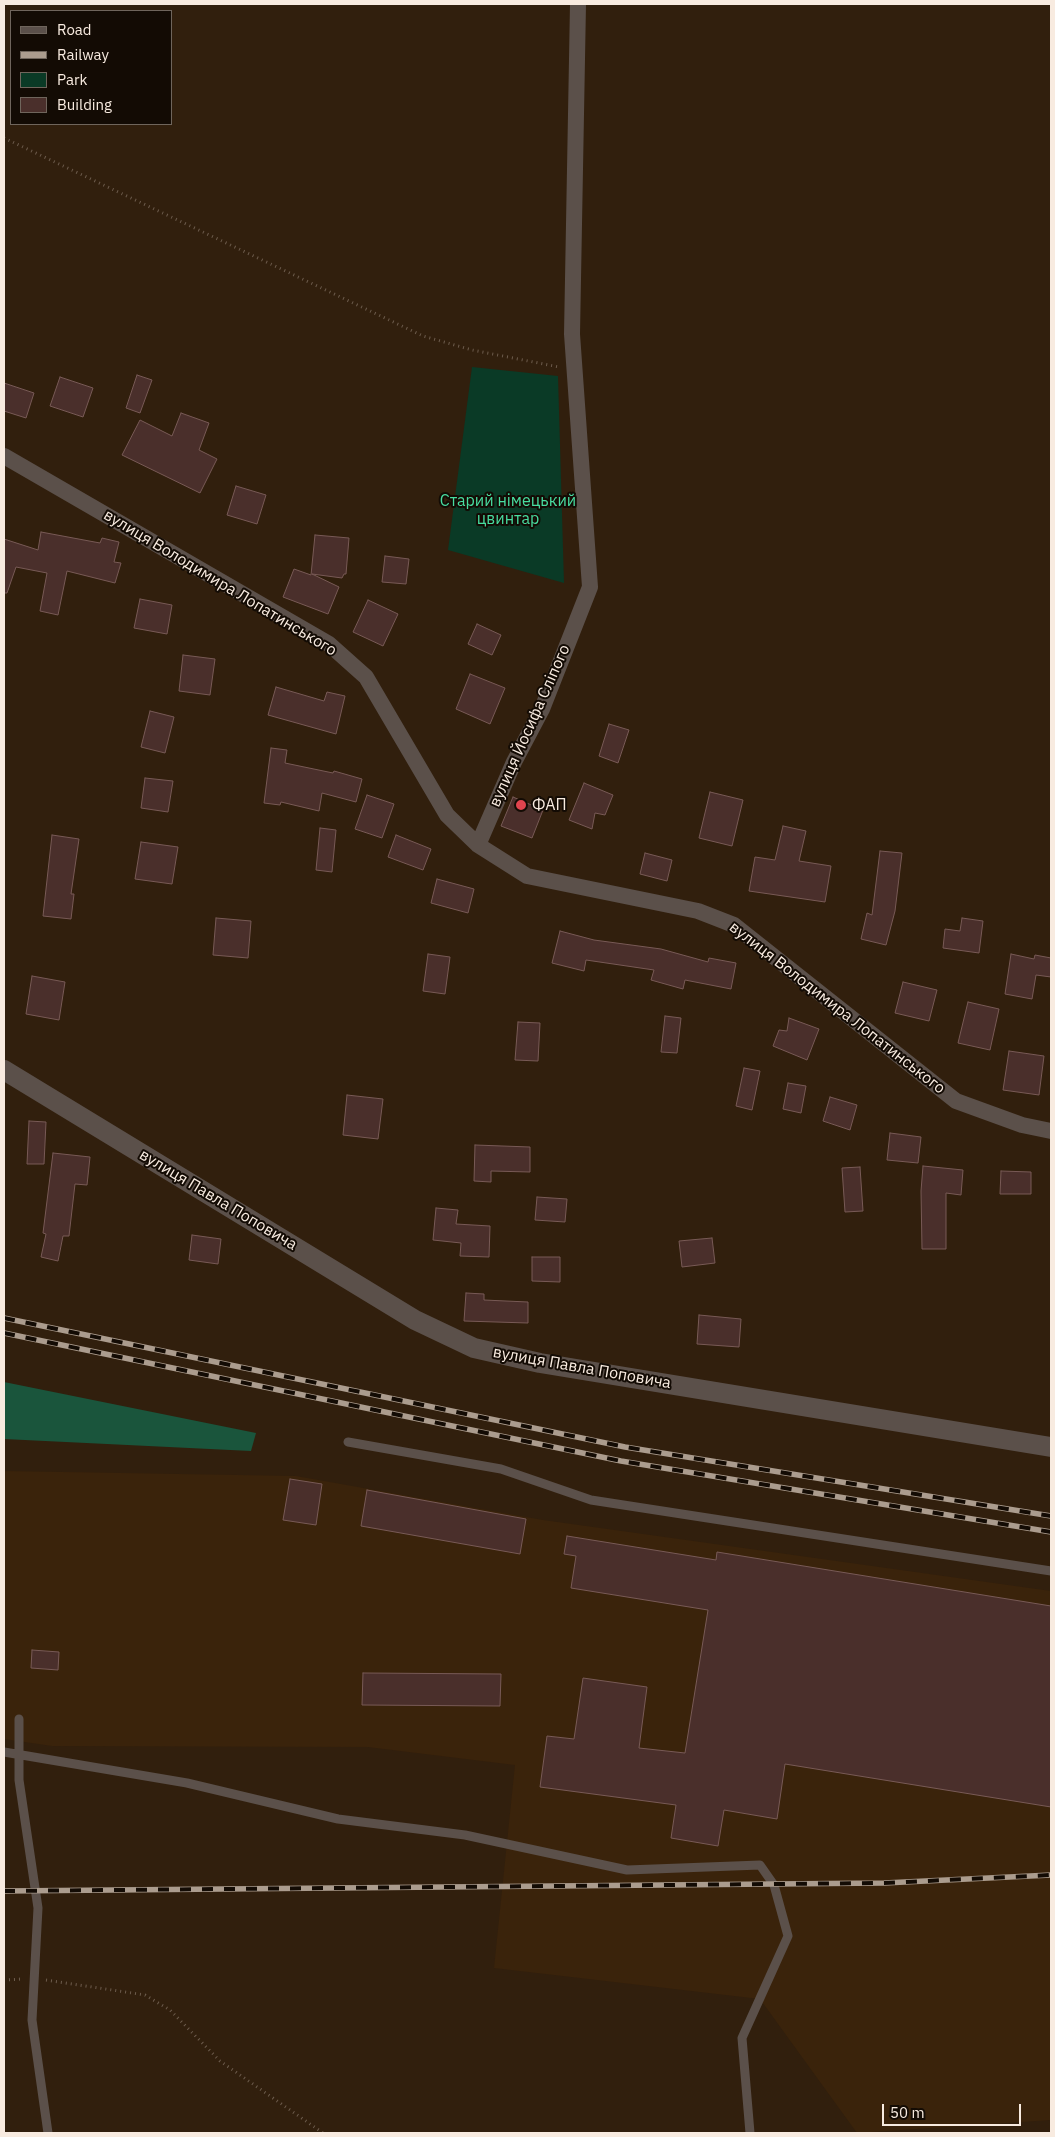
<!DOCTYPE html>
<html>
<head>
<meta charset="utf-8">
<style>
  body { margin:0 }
  #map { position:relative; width:1055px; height:2137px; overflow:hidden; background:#311f0d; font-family:"IBM Plex Sans",sans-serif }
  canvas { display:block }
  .frame { position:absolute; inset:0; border:5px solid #f8ebe0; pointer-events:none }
  .legend { position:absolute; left:10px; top:10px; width:162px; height:115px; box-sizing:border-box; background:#130b04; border:1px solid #6f655c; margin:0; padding:6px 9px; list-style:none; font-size:15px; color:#f8ebe0 }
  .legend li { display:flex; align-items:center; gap:10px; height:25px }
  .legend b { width:25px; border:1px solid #6f655c }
  .scale { position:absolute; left:882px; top:2104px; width:139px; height:22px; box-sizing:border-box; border:2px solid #f8ebe0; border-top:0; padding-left:6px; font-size:15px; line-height:18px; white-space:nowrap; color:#f8ebe0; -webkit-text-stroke:4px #130b04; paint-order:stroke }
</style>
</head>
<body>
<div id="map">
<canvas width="1055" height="2137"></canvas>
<div class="frame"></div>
<ul class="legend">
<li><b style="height:6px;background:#5b504a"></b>Road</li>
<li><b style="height:6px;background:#ab9c8e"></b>Railway</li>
<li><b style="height:14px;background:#0a3a26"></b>Park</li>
<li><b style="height:14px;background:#4a2f2b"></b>Building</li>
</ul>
<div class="scale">50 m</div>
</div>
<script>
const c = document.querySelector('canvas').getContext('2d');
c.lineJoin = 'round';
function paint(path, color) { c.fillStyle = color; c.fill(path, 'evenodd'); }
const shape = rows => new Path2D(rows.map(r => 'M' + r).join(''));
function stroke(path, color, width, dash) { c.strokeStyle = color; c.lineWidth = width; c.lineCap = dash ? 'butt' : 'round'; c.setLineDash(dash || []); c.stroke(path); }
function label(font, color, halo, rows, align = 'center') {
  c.font = font + ' "IBM Plex Sans",sans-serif'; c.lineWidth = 4; c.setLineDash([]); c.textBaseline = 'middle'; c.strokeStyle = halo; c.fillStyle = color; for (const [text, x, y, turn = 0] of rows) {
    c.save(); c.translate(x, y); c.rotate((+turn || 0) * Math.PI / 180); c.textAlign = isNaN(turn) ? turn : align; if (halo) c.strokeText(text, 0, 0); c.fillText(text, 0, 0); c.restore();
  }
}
paint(shape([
  [4,1471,296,1476,543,1520,1051,1591,1051,2120,857,2133,760,1999,494,1968,515,1765,368,1747,52,1746,4,1739]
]), '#3a230b');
paint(shape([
  [472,367,558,376,564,583,448,550]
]), '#0a3a26');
paint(shape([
  [4,1382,256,1433,251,1451,4,1439]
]), '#1a553c');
const building = shape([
  [137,375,152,380,140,413,126,408,137,375],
  [60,377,93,388,83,417,50,406,60,377],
  [4,383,34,393,26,418,4,411,4,383],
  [181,413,209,423,199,450,217,459,200,493,122,455,140,420,172,436,181,413],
  [236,486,266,495,257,524,227,515,236,486],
  [41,532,100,543,102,538,119,542,114,562,121,563,115,583,67,571,58,615,40,611,47,573,16,567,7,593,4,593,4,539,38,550,41,532],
  [315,535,349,538,346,574,344,574,342,578,312,574,339,587,328,614,283,597,294,569,311,575,315,535],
  [385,556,409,559,406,584,382,582,385,556],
  [140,599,172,605,167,634,134,628,140,599],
  [368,600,398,614,383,646,353,632,368,600],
  [477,624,501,635,492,655,468,644,477,624],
  [183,655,215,659,210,695,179,691,183,655],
  [470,674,505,688,490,724,456,709,470,674],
  [276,687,324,701,327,692,345,696,336,734,268,715,276,687],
  [150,711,174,717,165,753,141,747,150,711],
  [609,724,629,730,618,763,599,756,609,724],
  [271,748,287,750,285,763,333,773,334,771,362,779,356,802,322,793,319,811,281,802,280,805,264,803,271,748],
  [145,778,173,781,168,812,141,808,145,778],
  [584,783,613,795,605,815,595,813,592,829,569,820,584,783],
  [710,792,743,800,732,846,699,838,710,792],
  [367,795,394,804,382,838,355,829,367,795],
  [513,797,543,810,532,838,501,826,513,797],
  [783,826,806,831,799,861,831,866,825,902,749,891,755,857,775,860,783,826],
  [320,828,336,830,332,872,316,870,320,828],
  [52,835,79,839,71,894,74,894,71,919,43,916,52,835],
  [396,835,431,849,423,870,388,857,396,835],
  [141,842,178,847,172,884,135,879,141,842],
  [880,851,902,853,895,911,886,945,861,939,867,913,872,915,880,851],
  [645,853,672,860,667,881,640,874,645,853],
  [437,879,474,889,468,913,431,903,437,879],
  [216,918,251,921,248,958,213,955,216,918],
  [962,918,983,921,979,953,943,948,945,929,960,931,962,918],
  [560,931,594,940,661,949,708,962,709,958,736,963,731,989,685,980,683,989,651,980,654,970,586,960,584,971,552,963,560,931],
  [428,954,450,957,445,994,423,991,428,954],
  [1011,954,1034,959,1035,955,1051,958,1051,977,1036,975,1032,999,1005,994,1011,954],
  [32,976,65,982,59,1020,26,1014,32,976],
  [903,982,937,990,929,1021,895,1013,903,982],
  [968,1002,999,1009,990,1050,958,1043,968,1002],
  [665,1016,681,1018,677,1053,661,1052,665,1016],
  [789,1018,819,1029,807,1060,773,1046,779,1030,787,1031,789,1018],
  [518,1022,540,1023,538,1061,515,1060,518,1022],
  [1009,1051,1044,1056,1039,1095,1003,1090,1009,1051],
  [744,1068,760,1071,752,1110,736,1106,744,1068],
  [788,1083,806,1086,801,1113,783,1109,788,1083],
  [347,1095,383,1099,378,1139,343,1135,347,1095],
  [830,1097,857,1105,850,1130,823,1121,830,1097],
  [29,1121,46,1122,44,1164,27,1164,29,1121],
  [890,1133,921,1137,918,1163,887,1160,890,1133],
  [475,1145,530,1147,530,1172,491,1171,491,1182,474,1181,475,1145],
  [53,1153,90,1157,87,1185,75,1184,69,1236,63,1236,58,1261,41,1257,46,1234,43,1233,53,1153],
  [923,1166,963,1170,961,1195,946,1193,946,1249,922,1249,921,1191,923,1166],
  [860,1167,863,1211,845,1212,842,1168,860,1167],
  [1001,1171,1031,1172,1031,1194,1000,1194,1001,1171],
  [537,1197,567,1199,565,1222,535,1220,537,1197],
  [436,1208,458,1210,456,1224,490,1226,489,1257,460,1256,461,1243,433,1240,436,1208],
  [192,1235,221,1239,218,1264,189,1260,192,1235],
  [712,1238,715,1263,682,1267,679,1241,712,1238],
  [532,1257,560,1257,560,1282,532,1281,532,1257],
  [466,1293,484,1294,484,1300,528,1302,528,1323,464,1321,466,1293],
  [699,1315,741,1319,739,1347,697,1344,699,1315],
  [290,1479,322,1484,316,1525,283,1520,290,1479],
  [367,1490,526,1519,520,1554,361,1526,367,1490],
  [567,1536,716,1560,717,1552,1051,1606,1051,1807,785,1764,777,1819,724,1810,718,1846,671,1838,676,1805,540,1787,547,1736,574,1739,583,1678,647,1687,639,1748,685,1753,708,1610,571,1588,576,1556,564,1554,567,1536],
  [32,1650,59,1652,58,1670,31,1668,32,1650],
  [363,1673,501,1674,500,1706,362,1705,363,1673]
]);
paint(building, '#4a2f2b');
stroke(building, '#785a56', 1);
stroke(shape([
  [4,138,423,336,472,350,559,367],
  [4,1980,22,1979],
  [46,1980,145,1995,170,2010,220,2061,323,2133]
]), '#6d5c4d', 3, [1, 4]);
stroke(shape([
  [348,1442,501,1469,591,1500,1051,1571],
  [19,1719,19,1780,38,1908,32,2020,48,2133],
  [4,1752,187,1783,338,1819,465,1835,627,1870,760,1865,774,1885,788,1936,742,2038,750,2133]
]), '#5b504a', 9);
stroke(shape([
  [4,456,329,644,366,677,447,815,478,845,527,876,698,911,734,925,956,1101,1022,1125,1051,1131],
  [478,845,514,762,542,709,590,587,572,334,578,4]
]), '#5b504a', 16);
stroke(shape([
  [4,1070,415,1320,474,1348,540,1363,1051,1447]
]), '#5b504a', 20);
const rail = shape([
  [4,1318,625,1447,1051,1516],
  [4,1333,621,1461,1051,1532],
  [4,1891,884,1883,1051,1875]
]);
stroke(rail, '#ab9c8e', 5.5);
stroke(rail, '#130b04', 4, [11]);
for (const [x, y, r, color] of [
  [521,805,6,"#e0444e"]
]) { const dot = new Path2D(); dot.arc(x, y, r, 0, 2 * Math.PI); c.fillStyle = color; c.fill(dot); stroke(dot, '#130b04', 2); }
label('16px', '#48dda0', '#130b04', [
  ["Старий німецький",508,501],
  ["цвинтар",508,519]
]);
label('16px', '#f8ebe0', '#130b04', [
  ["вулиця Володимира Лопатинського",220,583,31],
  ["вулиця Йосифа Сліпого",530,726,-66],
  ["вулиця Володимира Лопатинського",837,1008,38],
  ["вулиця Павла Поповича",218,1200,31],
  ["вулиця Павла Поповича",582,1368,10]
]);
label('16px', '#f8ebe0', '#130b04', [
  ["ФАП",532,805]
], 'left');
</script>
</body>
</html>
